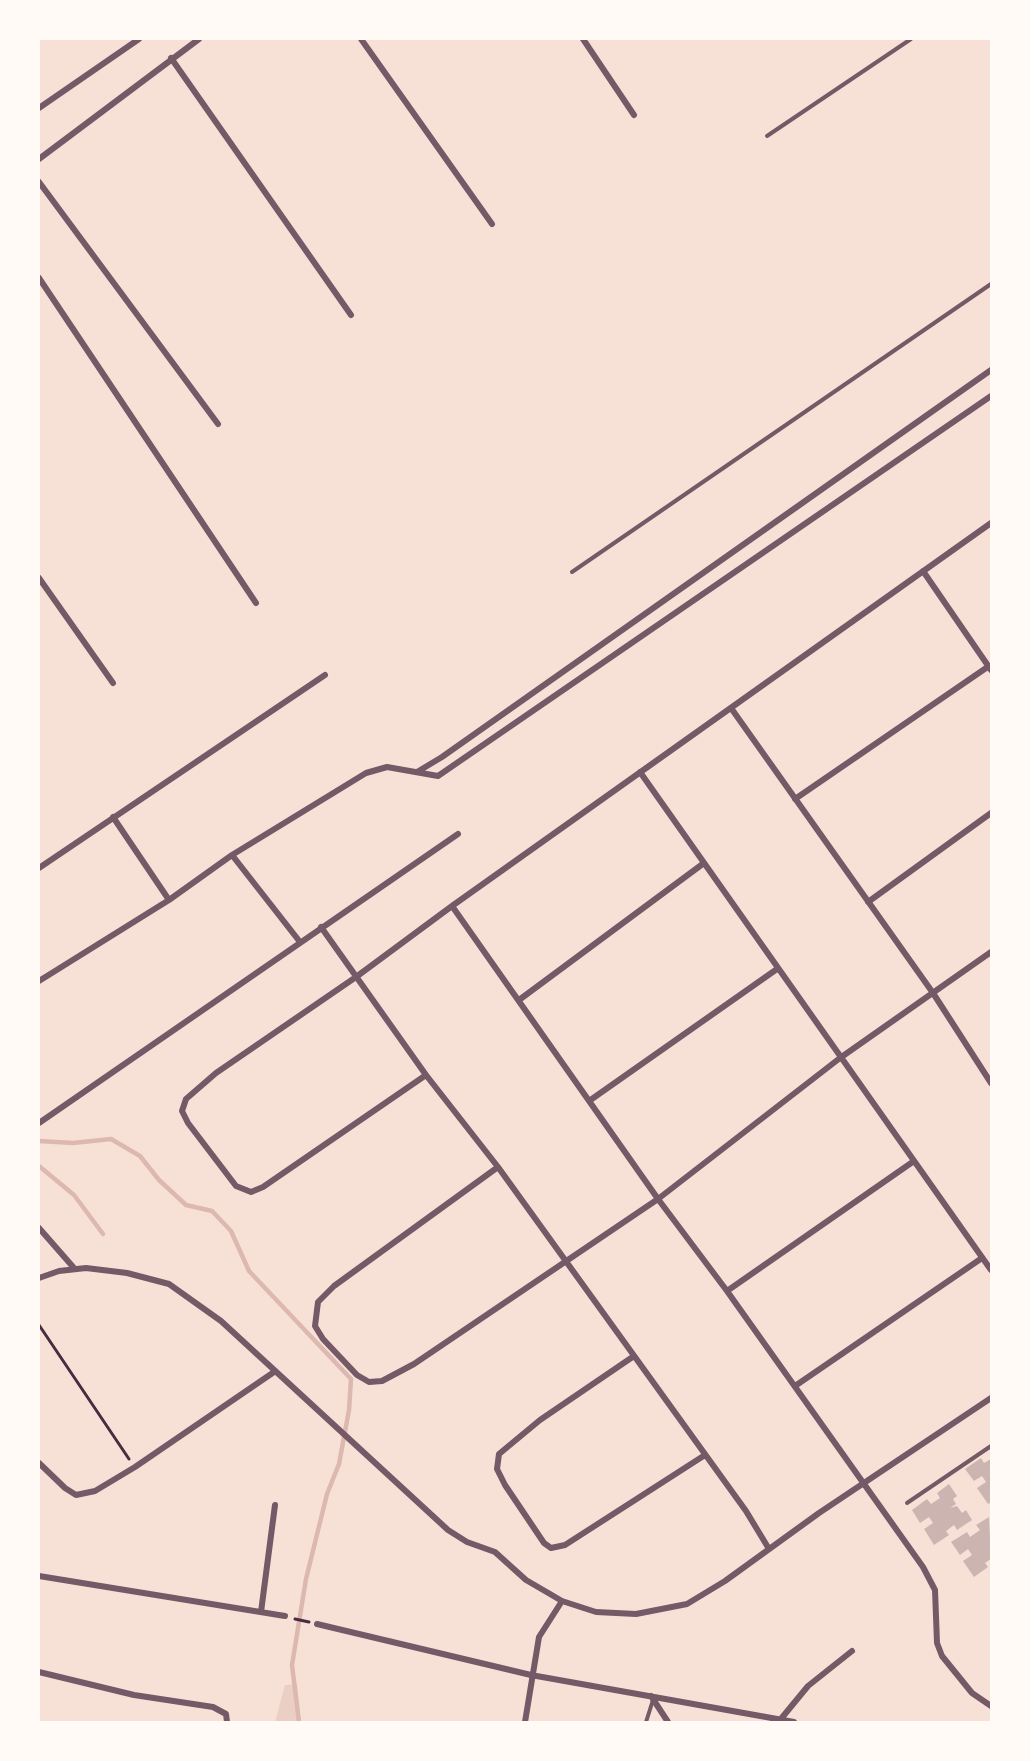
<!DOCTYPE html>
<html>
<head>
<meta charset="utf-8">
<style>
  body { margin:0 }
  #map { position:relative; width:1030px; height:1761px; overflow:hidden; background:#f7e1d7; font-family:Overpass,sans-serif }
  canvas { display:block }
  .frame { position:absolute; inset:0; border:40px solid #fffaf5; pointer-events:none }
</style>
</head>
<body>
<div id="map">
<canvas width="1030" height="1761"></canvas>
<div class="frame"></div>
</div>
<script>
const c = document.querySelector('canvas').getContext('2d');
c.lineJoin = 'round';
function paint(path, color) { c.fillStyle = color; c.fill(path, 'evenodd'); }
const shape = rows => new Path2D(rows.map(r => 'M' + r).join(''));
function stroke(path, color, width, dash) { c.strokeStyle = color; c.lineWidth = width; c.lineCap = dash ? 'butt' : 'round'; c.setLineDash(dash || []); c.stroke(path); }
paint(shape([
  [297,1684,301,1722,275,1722,285,1685]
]), '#ebcfc5');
stroke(shape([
  [39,1141,73,1143,111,1139,140,1156,159,1180,186,1205,212,1211,231,1231,249,1271,351,1379,349,1410,339,1464,327,1494,306,1579,292,1665,299,1722],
  [39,1166,74,1195,103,1234]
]), '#dcb8b0', 4.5);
paint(shape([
  [981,1458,984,1463,991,1459,991,1502,988,1504,977,1488,986,1482,982,1476,974,1481,965,1469],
  [949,1484,957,1496,953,1499,956,1504,950,1508,957,1506,962,1513,966,1510,972,1520,957,1530,954,1525,946,1531,949,1535,934,1545,924,1529,933,1523,929,1517,920,1523,912,1510,927,1499,931,1504,940,1498,937,1493],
  [989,1517,991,1559,985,1563,988,1567,974,1577,963,1561,972,1555,968,1549,960,1555,951,1542,967,1532,970,1537,980,1530,976,1525]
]), '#ccb4b1');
stroke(shape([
  [39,1325,129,1459],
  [295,1619,309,1622]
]), '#4a2c40', 3);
stroke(shape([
  [767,136,911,39],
  [572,572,991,284],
  [907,1503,991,1446],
  [646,1722,653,1700]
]), '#755966', 4);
stroke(shape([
  [361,39,492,224],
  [583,39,634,115],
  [171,58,351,315],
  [39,108,139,39],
  [39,159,199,39],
  [39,182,218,424],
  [39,278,256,603],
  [923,571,991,670],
  [39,578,113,683],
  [731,708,933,993,991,1083],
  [417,772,442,757,991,370],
  [640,772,991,1270],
  [795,799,989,666],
  [113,817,169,900],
  [232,855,300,942],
  [39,868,325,675],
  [868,902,991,813],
  [452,906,658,1199,727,1291,923,1567,935,1590,937,1643,942,1656,972,1693,991,1706],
  [321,927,426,1075,498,1167,746,1511,769,1549],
  [39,981,169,900,232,855,366,773,387,767,438,776,991,396],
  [519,1000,704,863],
  [426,1075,263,1187,251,1192,236,1186,188,1123,182,1111,186,1099,216,1073,356,977,452,906,991,523],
  [589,1101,777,969],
  [39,1123,458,834],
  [498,1167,334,1286,318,1302,315,1326,323,1339,357,1375,369,1382,382,1381,414,1364,658,1199,840,1058,991,952],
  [39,1228,74,1268],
  [39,1278,59,1271,86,1268,127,1273,169,1284,221,1321,448,1530,467,1542,495,1552,526,1580,562,1601,596,1612,636,1614,687,1604,725,1581,819,1513,991,1398],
  [727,1291,914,1161],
  [634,1356,540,1420,499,1454,497,1469,505,1485,544,1543,551,1548,565,1545,705,1455],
  [795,1386,982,1258],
  [39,1463,65,1488,76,1495,95,1491,135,1467,274,1372],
  [39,1576,285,1616],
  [261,1612,275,1505],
  [317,1624,531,1675,794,1722],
  [39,1672,134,1695,213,1707,226,1714,227,1722],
  [651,1696,668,1722],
  [780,1720,808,1686,852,1651],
  [525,1722,539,1637,562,1601]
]), '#755966', 6);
</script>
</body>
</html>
